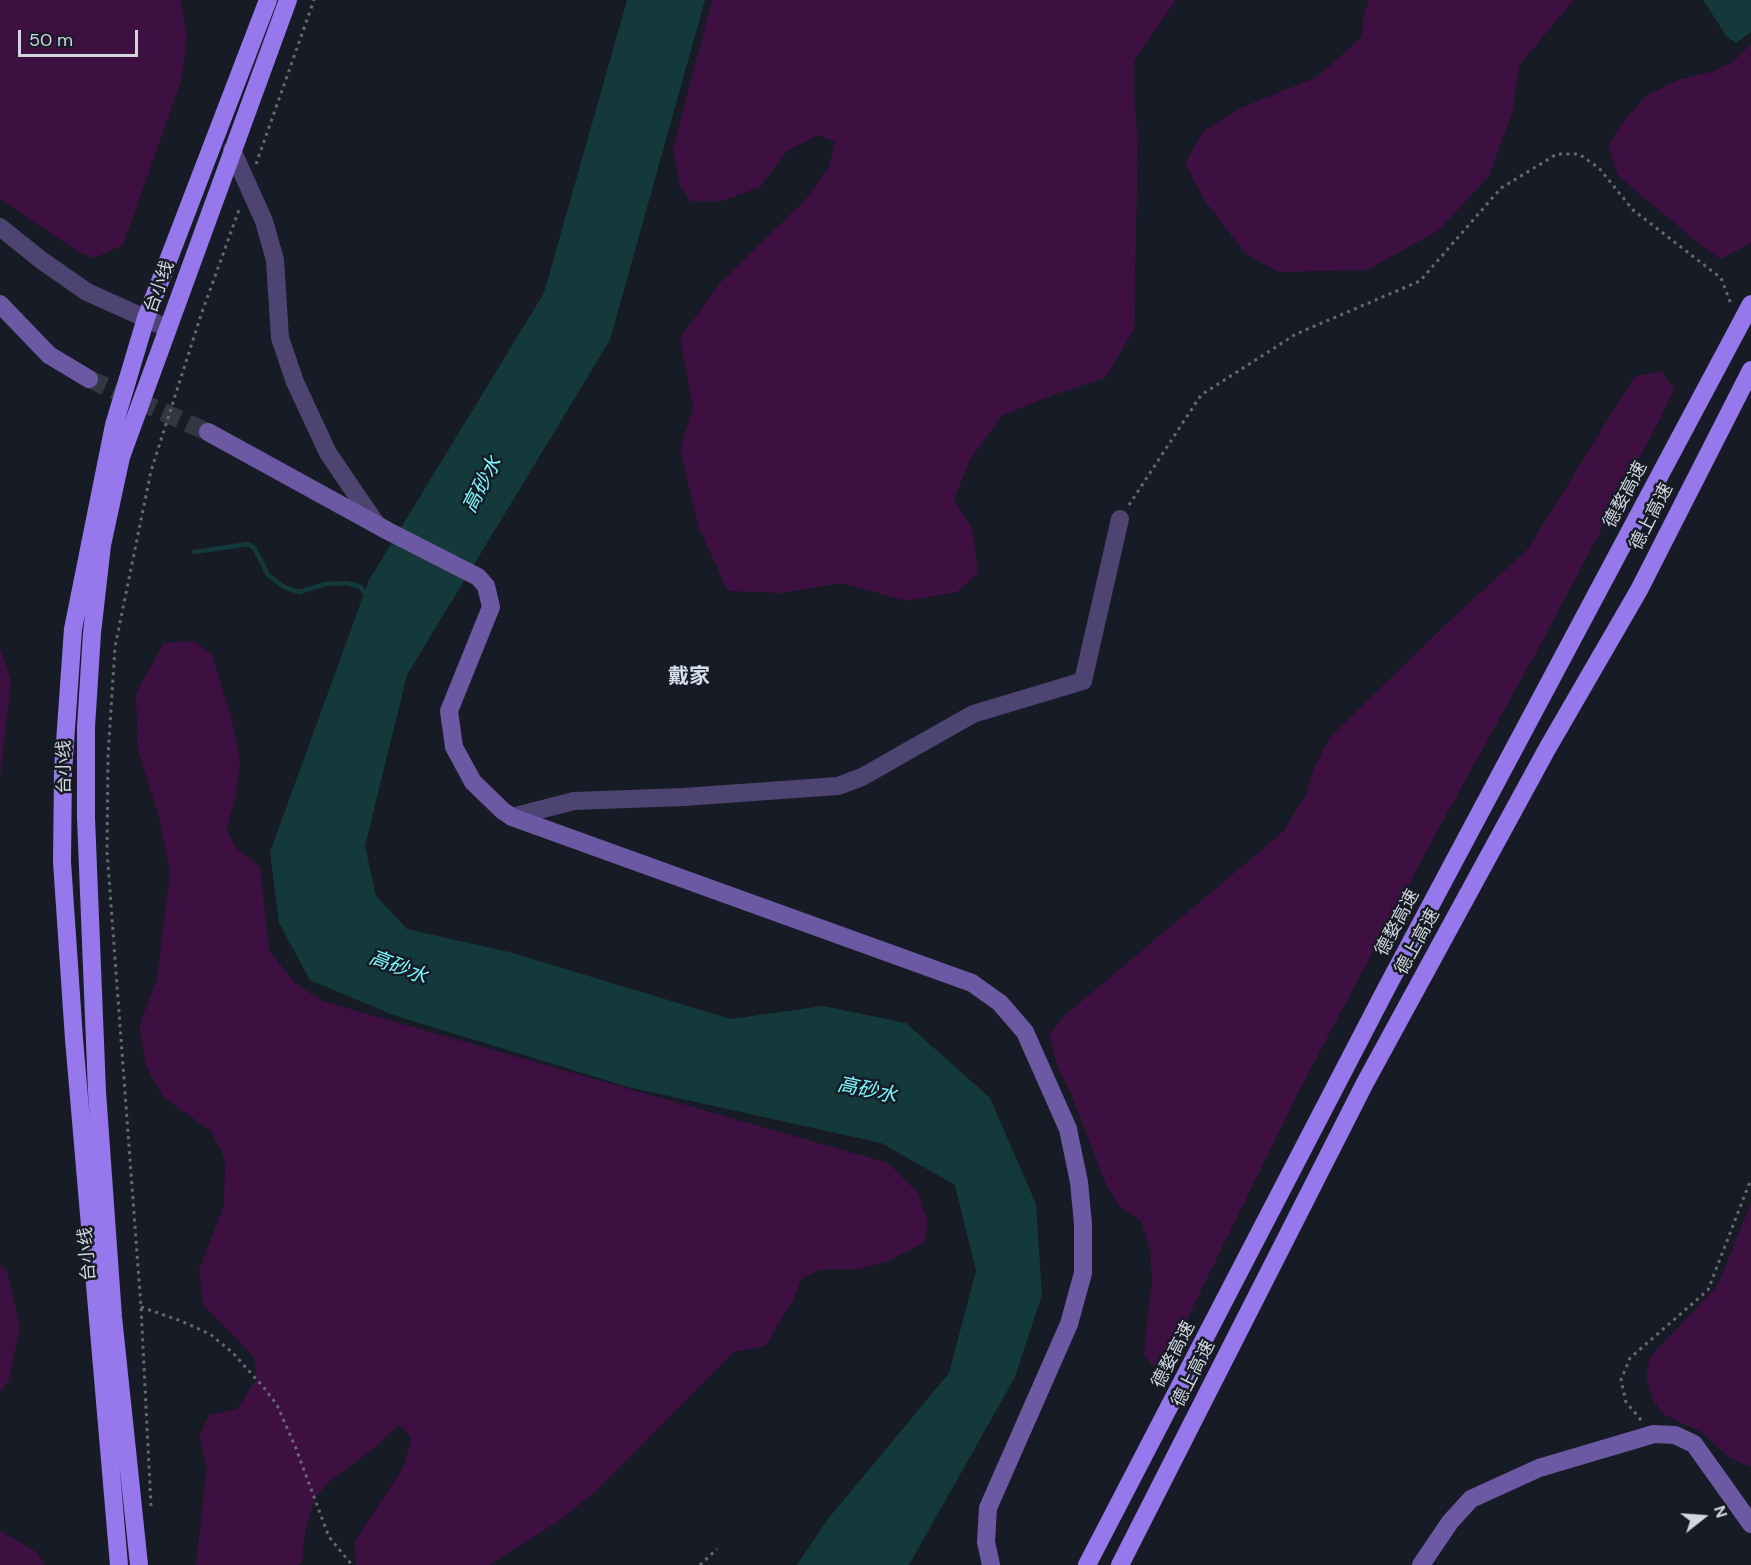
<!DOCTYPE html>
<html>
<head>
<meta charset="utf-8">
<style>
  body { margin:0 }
  #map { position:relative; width:1751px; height:1565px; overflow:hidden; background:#161b25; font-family:"DM Sans",sans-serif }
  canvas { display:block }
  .north { position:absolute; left:1673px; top:1487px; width:60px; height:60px; -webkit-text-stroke:4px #161b25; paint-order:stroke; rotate:73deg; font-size:16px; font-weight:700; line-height:24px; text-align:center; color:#d2d6dd }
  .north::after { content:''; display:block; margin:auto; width:21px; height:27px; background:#d2d6dd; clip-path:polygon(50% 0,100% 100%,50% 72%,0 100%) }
  .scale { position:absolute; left:18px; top:30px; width:120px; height:27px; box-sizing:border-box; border:3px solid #d2d6dd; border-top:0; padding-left:8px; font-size:18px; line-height:21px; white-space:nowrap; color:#d2d6dd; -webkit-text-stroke:4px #161b25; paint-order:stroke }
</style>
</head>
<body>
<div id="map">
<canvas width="1751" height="1565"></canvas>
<div class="north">N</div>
<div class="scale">50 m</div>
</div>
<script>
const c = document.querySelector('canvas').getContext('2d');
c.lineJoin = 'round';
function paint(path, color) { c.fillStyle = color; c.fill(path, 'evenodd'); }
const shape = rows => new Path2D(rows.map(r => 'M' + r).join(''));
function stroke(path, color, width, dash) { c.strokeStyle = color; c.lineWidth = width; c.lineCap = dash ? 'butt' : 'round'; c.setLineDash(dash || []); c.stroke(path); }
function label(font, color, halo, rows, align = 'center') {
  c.font = font + ' "DM Sans","Noto Sans SC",sans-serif'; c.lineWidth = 5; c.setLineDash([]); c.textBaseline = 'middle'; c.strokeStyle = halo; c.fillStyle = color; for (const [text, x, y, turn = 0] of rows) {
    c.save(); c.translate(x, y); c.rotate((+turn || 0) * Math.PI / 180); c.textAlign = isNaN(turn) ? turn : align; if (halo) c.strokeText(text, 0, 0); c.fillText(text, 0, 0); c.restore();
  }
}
paint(shape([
  [0,0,180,0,187,33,182,78,123,245,94,258,77,251,0,199],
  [712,0,1176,0,1134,61,1134,96,1138,141,1134,330,1105,378,1053,395,1001,416,970,460,954,499,973,531,978,573,957,592,906,601,842,583,781,593,728,591,699,528,680,450,693,407,680,338,720,283,806,199,829,166,835,142,819,135,787,151,760,187,723,201,691,201,680,185,673,149],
  [1369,0,1574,0,1520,64,1512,113,1489,176,1439,230,1367,270,1278,272,1245,253,1205,201,1185,163,1204,131,1243,107,1317,77,1362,37,1364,13],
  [1751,44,1751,243,1721,259,1702,246,1618,176,1608,146,1622,123,1646,96,1678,80,1714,71,1733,62],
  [1661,371,1674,389,1659,421,1538,649,1435,835,1299,1091,1164,1366,1152,1365,1144,1353,1152,1280,1150,1248,1141,1221,1118,1205,1105,1182,1071,1094,1058,1068,1049,1036,1064,1016,1283,832,1307,793,1312,773,1330,737,1442,628,1528,549,1634,377],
  [194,641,212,655,231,717,240,760,235,801,226,829,237,849,260,867,269,950,295,983,322,1001,888,1163,917,1192,928,1222,924,1243,888,1261,859,1269,821,1269,802,1278,792,1302,765,1346,734,1352,595,1492,556,1523,489,1565,356,1565,355,1541,403,1468,412,1438,399,1424,377,1446,331,1480,316,1496,306,1526,302,1561,298,1565,196,1565,207,1467,199,1437,209,1415,237,1409,257,1378,254,1357,203,1305,199,1270,224,1205,225,1159,211,1131,163,1097,146,1066,139,1026,157,979,170,872,159,817,138,750,136,693,164,643],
  [0,648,11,680,0,780],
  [1751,1203,1751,1467,1728,1457,1703,1433,1663,1414,1653,1400,1646,1377,1650,1357,1718,1285],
  [0,1265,7,1271,20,1326,9,1380,0,1392],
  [0,1531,35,1551,45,1565,0,1565]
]), '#3d1041');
paint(shape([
  [627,0,705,0,610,340,407,675,365,846,376,896,407,929,509,952,731,1019,823,1006,906,1023,990,1098,1036,1204,1042,1295,1015,1377,909,1565,797,1565,828,1519,949,1373,976,1271,955,1185,881,1143,628,1087,393,1015,310,980,279,923,270,852,369,580,544,293],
  [1703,0,1751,0,1751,32,1736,43,1727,37]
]), '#13393b');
stroke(shape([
  [194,552,249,544,255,549,268,575,284,587,299,592,326,584,346,583,359,586,367,595]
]), '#13393b', 4.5);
stroke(shape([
  [89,379,208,432]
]), '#323741', 18, [18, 9]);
stroke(shape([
  [256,164,314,0],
  [1129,505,1201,395,1296,334,1420,281,1501,188,1557,154,1579,154,1599,168,1633,210,1721,278,1731,304],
  [141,1307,181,1321,210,1334,233,1353,265,1389,277,1405,295,1446,329,1537,352,1565],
  [1641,1420,1626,1402,1621,1380,1630,1358,1708,1290,1751,1179],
  [151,1506,141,1307,107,851,108,756,115,647,151,471,201,315,240,207],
  [700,1565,717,1549]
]), '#656972', 3, [3, 4.5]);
stroke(shape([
  [232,150,264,221,275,260,280,338,295,382,328,453,377,525],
  [0,227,41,260,87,292,167,328],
  [512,817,574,801,684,797,838,786,862,777,973,714,1083,681,1120,519]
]), '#4e4471', 18);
stroke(shape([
  [0,304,49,355,89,379],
  [208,432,388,531,478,577,486,586,491,607,449,711,454,747,473,782,503,811,512,817,972,983,1000,1003,1025,1032,1068,1129,1079,1182,1083,1224,1083,1273,1069,1324,988,1508,986,1542,991,1565],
  [1421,1565,1450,1522,1471,1499,1539,1468,1654,1434,1675,1435,1694,1444,1751,1524]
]), '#6c59a3', 18);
stroke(shape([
  [119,1565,74,1039,62,862,63,771,73,629,114,425,146,318,268,0],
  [139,1565,113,1317,97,1092,86,818,86,727,92,633,102,545,121,457,288,0],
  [1087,1565,1386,989,1751,304],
  [1120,1565,1365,1083,1547,749,1639,590,1751,370]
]), '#9778ec', 18);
label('18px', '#d2d6dd', '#161b25', [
  ["台小线",160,287,-70],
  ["德婺高速",1626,495,-62],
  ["德上高速",1652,517,-63],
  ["台小线",65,767,-90],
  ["德婺高速",1398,923,-62],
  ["德上高速",1418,942,-61],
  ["台小线",88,1254,-94],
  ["德婺高速",1174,1355,-63],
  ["德上高速",1194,1374,-63]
]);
label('italic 20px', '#7ef8fe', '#161b25', [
  ["高砂水",483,485,-62],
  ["高砂水",398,968,21],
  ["高砂水",867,1091,12]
]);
label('bold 21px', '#d7dfed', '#161b25', [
  ["戴家",689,677]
]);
</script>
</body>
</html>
